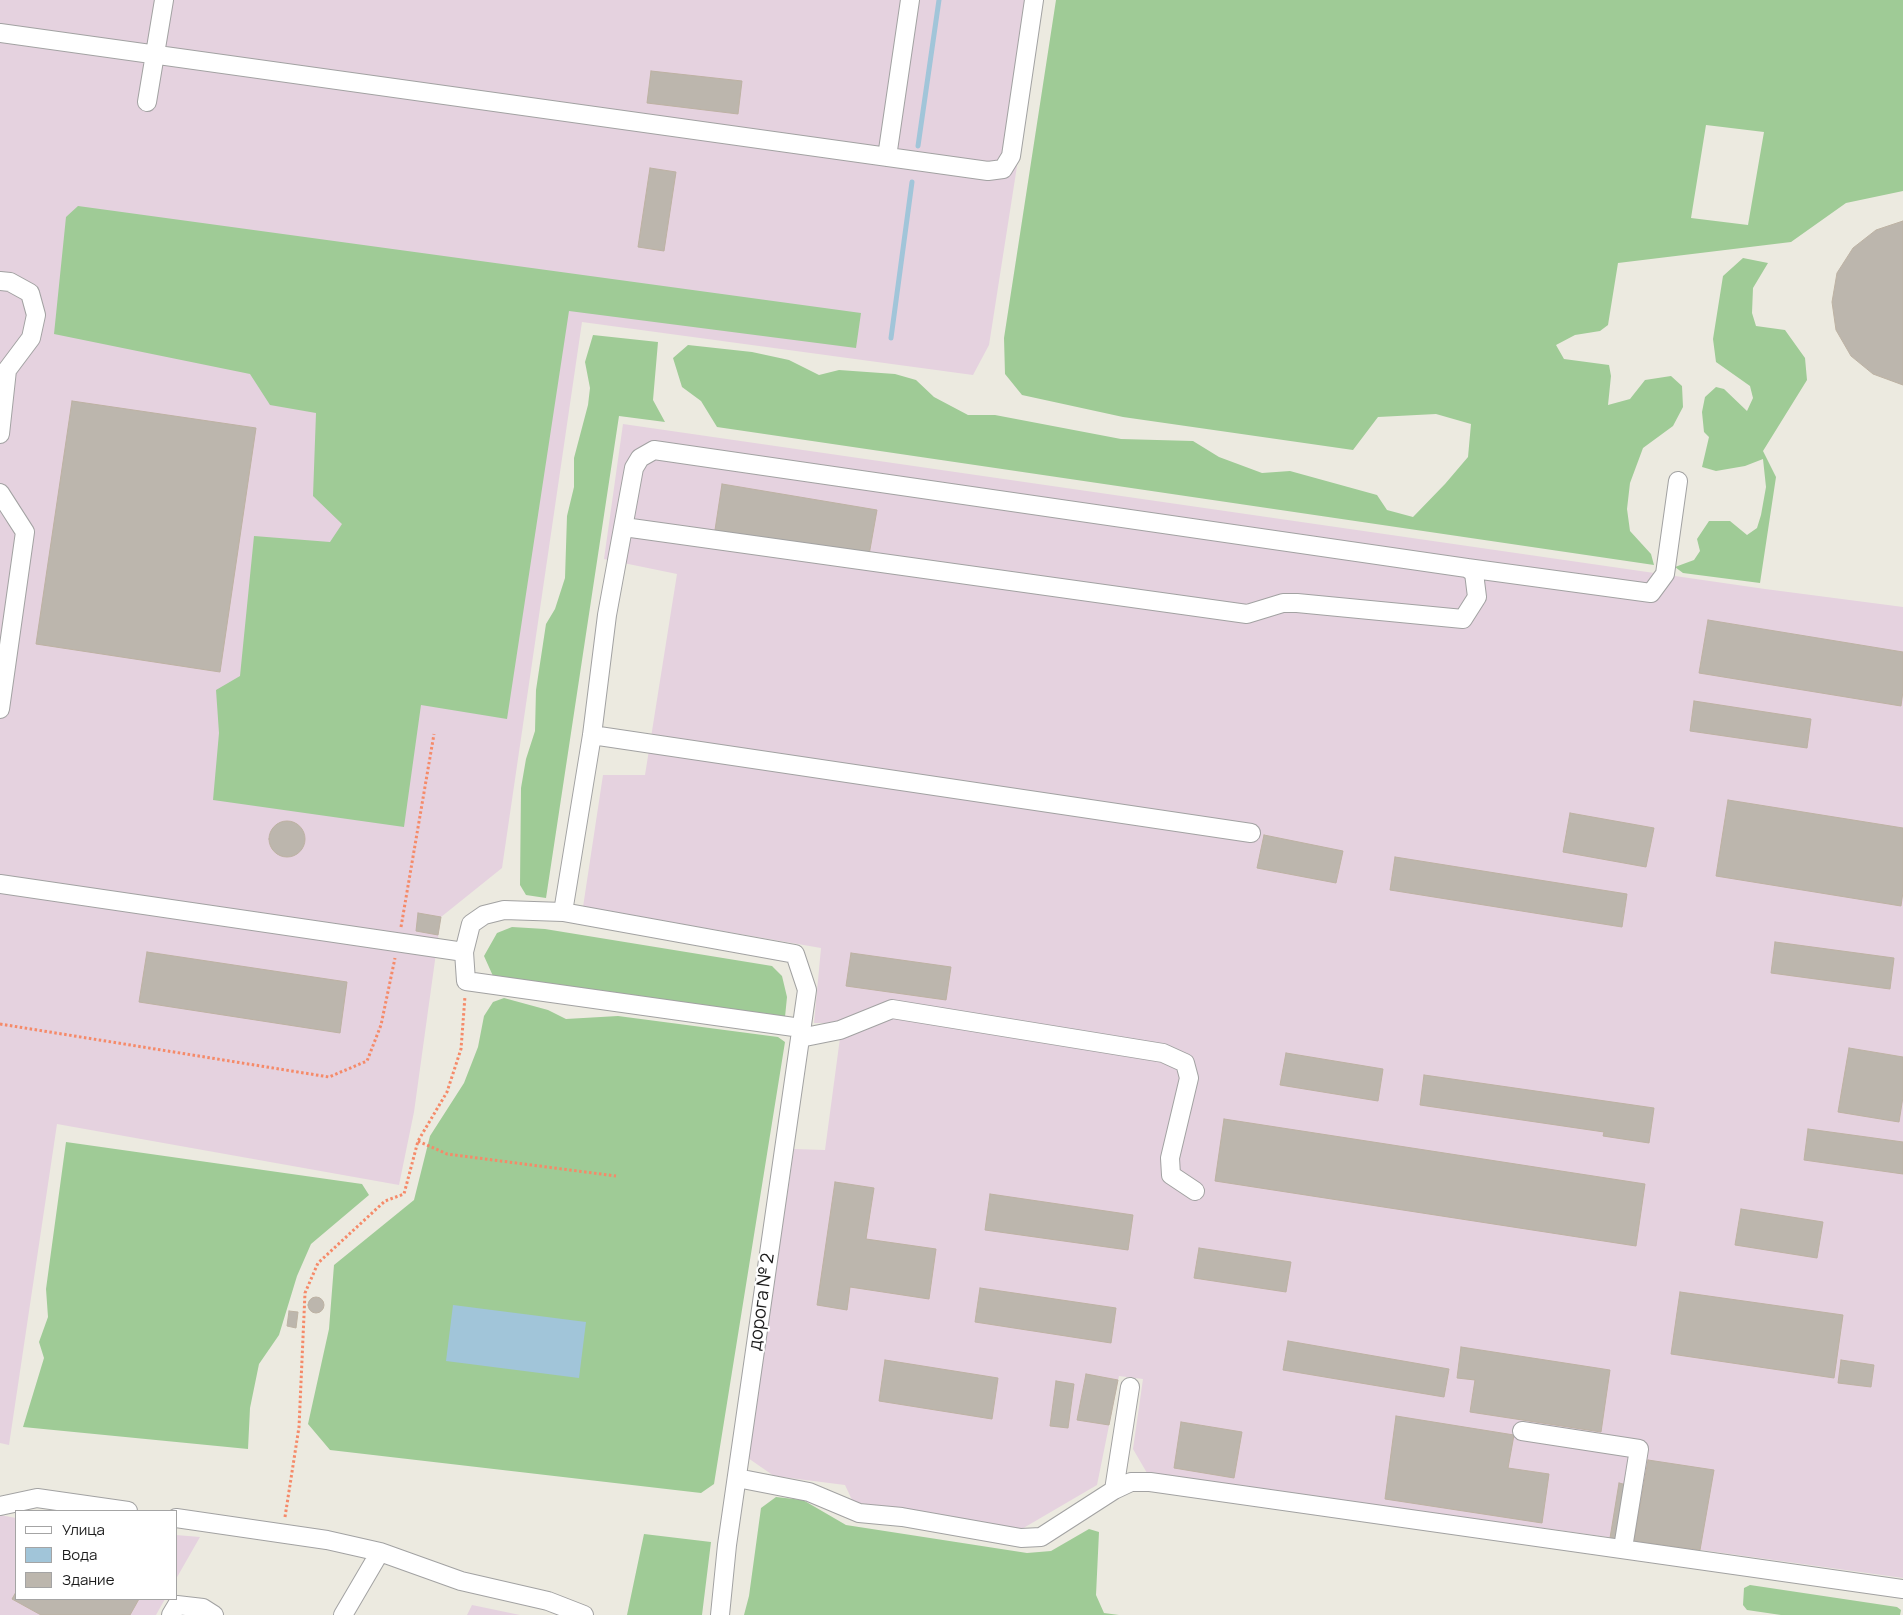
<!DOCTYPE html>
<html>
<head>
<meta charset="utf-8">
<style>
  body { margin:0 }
  #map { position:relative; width:1903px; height:1615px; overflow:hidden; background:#eceae0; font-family:Manrope,sans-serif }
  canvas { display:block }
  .legend { position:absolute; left:15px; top:1510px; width:162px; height:90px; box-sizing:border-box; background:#fff; border:1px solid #a4a4a4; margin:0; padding:6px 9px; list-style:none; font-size:15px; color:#1b1b1b }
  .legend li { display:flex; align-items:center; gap:10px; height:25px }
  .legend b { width:25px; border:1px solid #a4a4a4 }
</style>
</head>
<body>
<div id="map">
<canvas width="1903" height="1615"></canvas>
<ul class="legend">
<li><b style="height:6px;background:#fff"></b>Улица</li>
<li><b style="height:14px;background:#a1c5d9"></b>Вода</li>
<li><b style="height:14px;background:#bcb6ad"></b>Здание</li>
</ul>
</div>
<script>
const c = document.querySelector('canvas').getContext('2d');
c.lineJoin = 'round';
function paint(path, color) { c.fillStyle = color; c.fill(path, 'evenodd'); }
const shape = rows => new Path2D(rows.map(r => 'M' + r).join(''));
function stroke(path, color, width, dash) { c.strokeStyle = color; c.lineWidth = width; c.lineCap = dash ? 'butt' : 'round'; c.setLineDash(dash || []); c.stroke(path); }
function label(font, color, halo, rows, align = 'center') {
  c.font = font + ' Manrope,sans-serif'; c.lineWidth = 4.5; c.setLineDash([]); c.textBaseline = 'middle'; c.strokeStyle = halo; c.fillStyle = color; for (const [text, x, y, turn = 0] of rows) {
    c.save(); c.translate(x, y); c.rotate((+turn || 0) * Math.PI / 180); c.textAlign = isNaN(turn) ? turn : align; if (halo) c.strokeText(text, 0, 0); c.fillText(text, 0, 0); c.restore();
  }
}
paint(shape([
  [0,0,1043,0,989,345,973,375,582,322,502,868,441,917,414,1112,399,1185,57,1124,9,1445,0,1443],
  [623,424,1765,589,1903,607,1903,1578,1147,1473,1133,1449,1143,1379,1119,1376,1097,1485,1020,1530,853,1502,845,1485,774,1476,748,1458,794,1149,825,1150,840,1038,840,1023,814,1023,821,948,583,907,603,775,645,775,677,574,604,559],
  [0,1515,16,1518,16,1599,165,1599,156,1615,0,1615],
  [176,1535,200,1537,176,1579],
  [472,1605,520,1615,467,1615]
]), '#e5d2df');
paint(shape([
  [1056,0,1903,0,1903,191,1846,203,1791,242,1618,263,1608,325,1600,331,1575,335,1556,345,1564,359,1609,365,1611,376,1608,405,1630,399,1645,380,1671,376,1682,386,1683,407,1673,426,1643,448,1630,483,1627,509,1630,531,1651,554,1654,565,717,427,701,401,682,387,673,358,688,345,752,352,789,360,819,375,839,370,895,374,916,380,934,397,968,415,995,415,1121,439,1193,441,1219,457,1262,473,1290,471,1377,495,1387,510,1413,517,1445,484,1468,457,1471,424,1436,414,1378,417,1353,450,1123,417,1022,395,1005,374,1004,338],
  [1706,125,1764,132,1748,225,1691,218],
  [78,206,861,313,856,348,569,311,507,719,421,705,404,827,213,800,219,733,216,690,240,676,254,536,330,542,342,524,313,496,316,413,270,405,250,374,54,334,66,217],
  [1743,258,1768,263,1753,288,1752,313,1756,326,1785,330,1805,358,1807,380,1763,451,1776,477,1760,583,1683,573,1675,567,1694,560,1700,551,1697,539,1709,521,1730,521,1747,535,1757,528,1761,515,1766,487,1763,459,1745,466,1716,471,1702,467,1709,437,1704,432,1702,412,1705,397,1716,387,1724,389,1747,411,1753,398,1750,386,1716,362,1713,339,1723,276],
  [593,335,658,342,653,400,665,422,619,416,546,898,526,895,520,885,521,788,526,759,535,731,536,690,546,624,555,609,565,578,567,516,574,487,574,458,588,405,590,388,585,362],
  [512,927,545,929,772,966,782,976,787,997,785,1017,493,976,484,956,497,933],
  [504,998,548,1010,566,1019,618,1016,778,1037,785,1042,714,1484,701,1493,330,1450,308,1424,329,1329,334,1265,414,1200,430,1136,464,1083,478,1047,484,1016,493,1002],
  [66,1142,362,1184,369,1195,311,1244,297,1276,279,1335,259,1364,250,1408,248,1449,23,1427,44,1358,39,1342,48,1317,46,1289],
  [776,1497,803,1500,846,1525,1027,1553,1051,1551,1089,1529,1099,1532,1096,1595,1104,1613,1119,1615,744,1615,749,1596,761,1508],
  [644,1534,711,1542,702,1615,627,1615],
  [1750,1585,1897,1607,1901,1610,1900,1615,1781,1615,1747,1610,1743,1605,1744,1588]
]), '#9fcb96');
paint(shape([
  [453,1305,586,1322,579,1378,446,1361]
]), '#a1c5d9');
stroke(shape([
  [918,146,939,0],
  [891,338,912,182]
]), '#a1c5d9', 5);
const building = shape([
  [651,71,742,81,738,114,647,103,651,71],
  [650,168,676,172,664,251,638,247,650,168],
  [1903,221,1903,385,1873,374,1851,356,1836,330,1832,302,1837,273,1853,248,1876,230,1903,221],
  [72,401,256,428,220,672,36,644,72,401],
  [722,484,877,510,869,555,715,530,722,484],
  [1708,620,1903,652,1903,691,1901,706,1699,673,1708,620],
  [1694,701,1811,719,1807,748,1690,731,1694,701],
  [1728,800,1903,828,1903,892,1901,906,1716,876,1728,800],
  [1570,813,1654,828,1646,867,1563,852,1570,813],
  '269 839a18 18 0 1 1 36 0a18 18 0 1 1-36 0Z',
  [1264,835,1343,851,1336,883,1257,868,1264,835],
  [1395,857,1627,894,1622,927,1390,890,1395,857],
  [418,913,441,917,438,935,416,931,418,913],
  [1775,942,1894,958,1890,989,1771,973,1775,942],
  [147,952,347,982,340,1033,139,1002,147,952],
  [851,953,951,967,946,1000,846,986,851,953],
  [1849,1048,1903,1057,1903,1097,1899,1122,1838,1112,1849,1048],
  [1286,1053,1383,1069,1378,1101,1280,1085,1286,1053],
  [1424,1075,1654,1108,1649,1143,1603,1136,1604,1132,1420,1105,1424,1075],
  [1224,1119,1645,1184,1636,1246,1215,1181,1224,1119],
  [1808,1129,1903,1142,1903,1174,1804,1160,1808,1129],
  [835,1182,874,1188,866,1239,936,1249,929,1299,850,1287,847,1310,817,1305,835,1182],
  [990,1194,1133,1215,1128,1250,985,1230,990,1194],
  [1741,1209,1823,1222,1817,1258,1735,1245,1741,1209],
  [1199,1248,1291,1262,1286,1292,1194,1278,1199,1248],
  [980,1288,1116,1308,1111,1343,975,1322,980,1288],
  [1680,1292,1843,1315,1834,1378,1671,1354,1680,1292],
  '308 1305a8 8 0 1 1 16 0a8 8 0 1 1-16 0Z',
  [289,1311,298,1312,296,1328,287,1326,289,1311],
  [1288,1341,1449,1369,1444,1397,1283,1370,1288,1341],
  [1461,1347,1610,1370,1601,1432,1470,1412,1475,1380,1457,1378,1461,1347],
  [885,1360,998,1378,992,1419,879,1401,885,1360],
  [1841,1360,1874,1365,1871,1387,1838,1383,1841,1360],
  [1086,1374,1118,1380,1109,1425,1077,1420,1086,1374],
  [1056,1381,1074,1384,1068,1428,1050,1426,1056,1381],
  [1396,1416,1514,1435,1508,1468,1549,1474,1542,1523,1385,1499,1396,1416],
  [1181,1422,1242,1432,1234,1478,1174,1468,1181,1422],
  [1648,1460,1714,1470,1700,1550,1634,1541,1648,1460],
  [1619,1483,1627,1485,1619,1539,1610,1538,1619,1483],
  [16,1592,16,1599,139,1599,130,1615,41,1615,12,1599,16,1592]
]);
paint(building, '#bcb6ad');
stroke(building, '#bdb2a3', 1);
const minor = shape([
  [0,33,988,171,1003,169,1011,156,1034,0],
  [147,102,164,0],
  [887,157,910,0],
  [0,281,10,282,30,293,36,315,31,338,7,370,0,434],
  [0,493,25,532,0,709],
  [624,527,1247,614,1283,603,1297,603,1463,619,1477,597,1474,573,1467,568,654,450,640,458,634,468,607,615,592,735,563,912,795,954,807,990,727,1545,720,1615],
  [1467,568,1651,593,1665,574,1678,481],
  [592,735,1251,833],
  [0,884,464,952,471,924,484,915,504,910,563,912],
  [464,952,466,981,801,1028],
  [800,1038,840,1030,892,1009,1163,1053,1185,1063,1189,1078,1170,1158,1171,1175,1195,1191],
  [1522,1431,1639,1449,1623,1548],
  [737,1478,809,1492,859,1513,902,1517,1021,1538,1041,1537,1114,1490,1131,1482,1150,1482,1903,1589],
  [1114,1490,1130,1387],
  [0,1506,37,1498,128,1511],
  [176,1518,327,1540,380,1552,461,1581,548,1601,584,1615],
  [171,1615,177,1605,203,1608,214,1615],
  [343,1615,380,1552]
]);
stroke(minor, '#a2a2a2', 20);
stroke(shape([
  [401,927,434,734],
  [0,1024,329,1077,367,1061,381,1025,395,958],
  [418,1141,447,1154,616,1176],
  [285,1517,299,1427,305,1293,318,1263,385,1201,404,1194,418,1141,447,1092,461,1049,465,996]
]), '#f58a69', 3, [2.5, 2.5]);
stroke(minor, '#fff', 18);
label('18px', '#1b1b1b', '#fff', [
  ["дорога № 2",762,1302,-82]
]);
</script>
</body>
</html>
